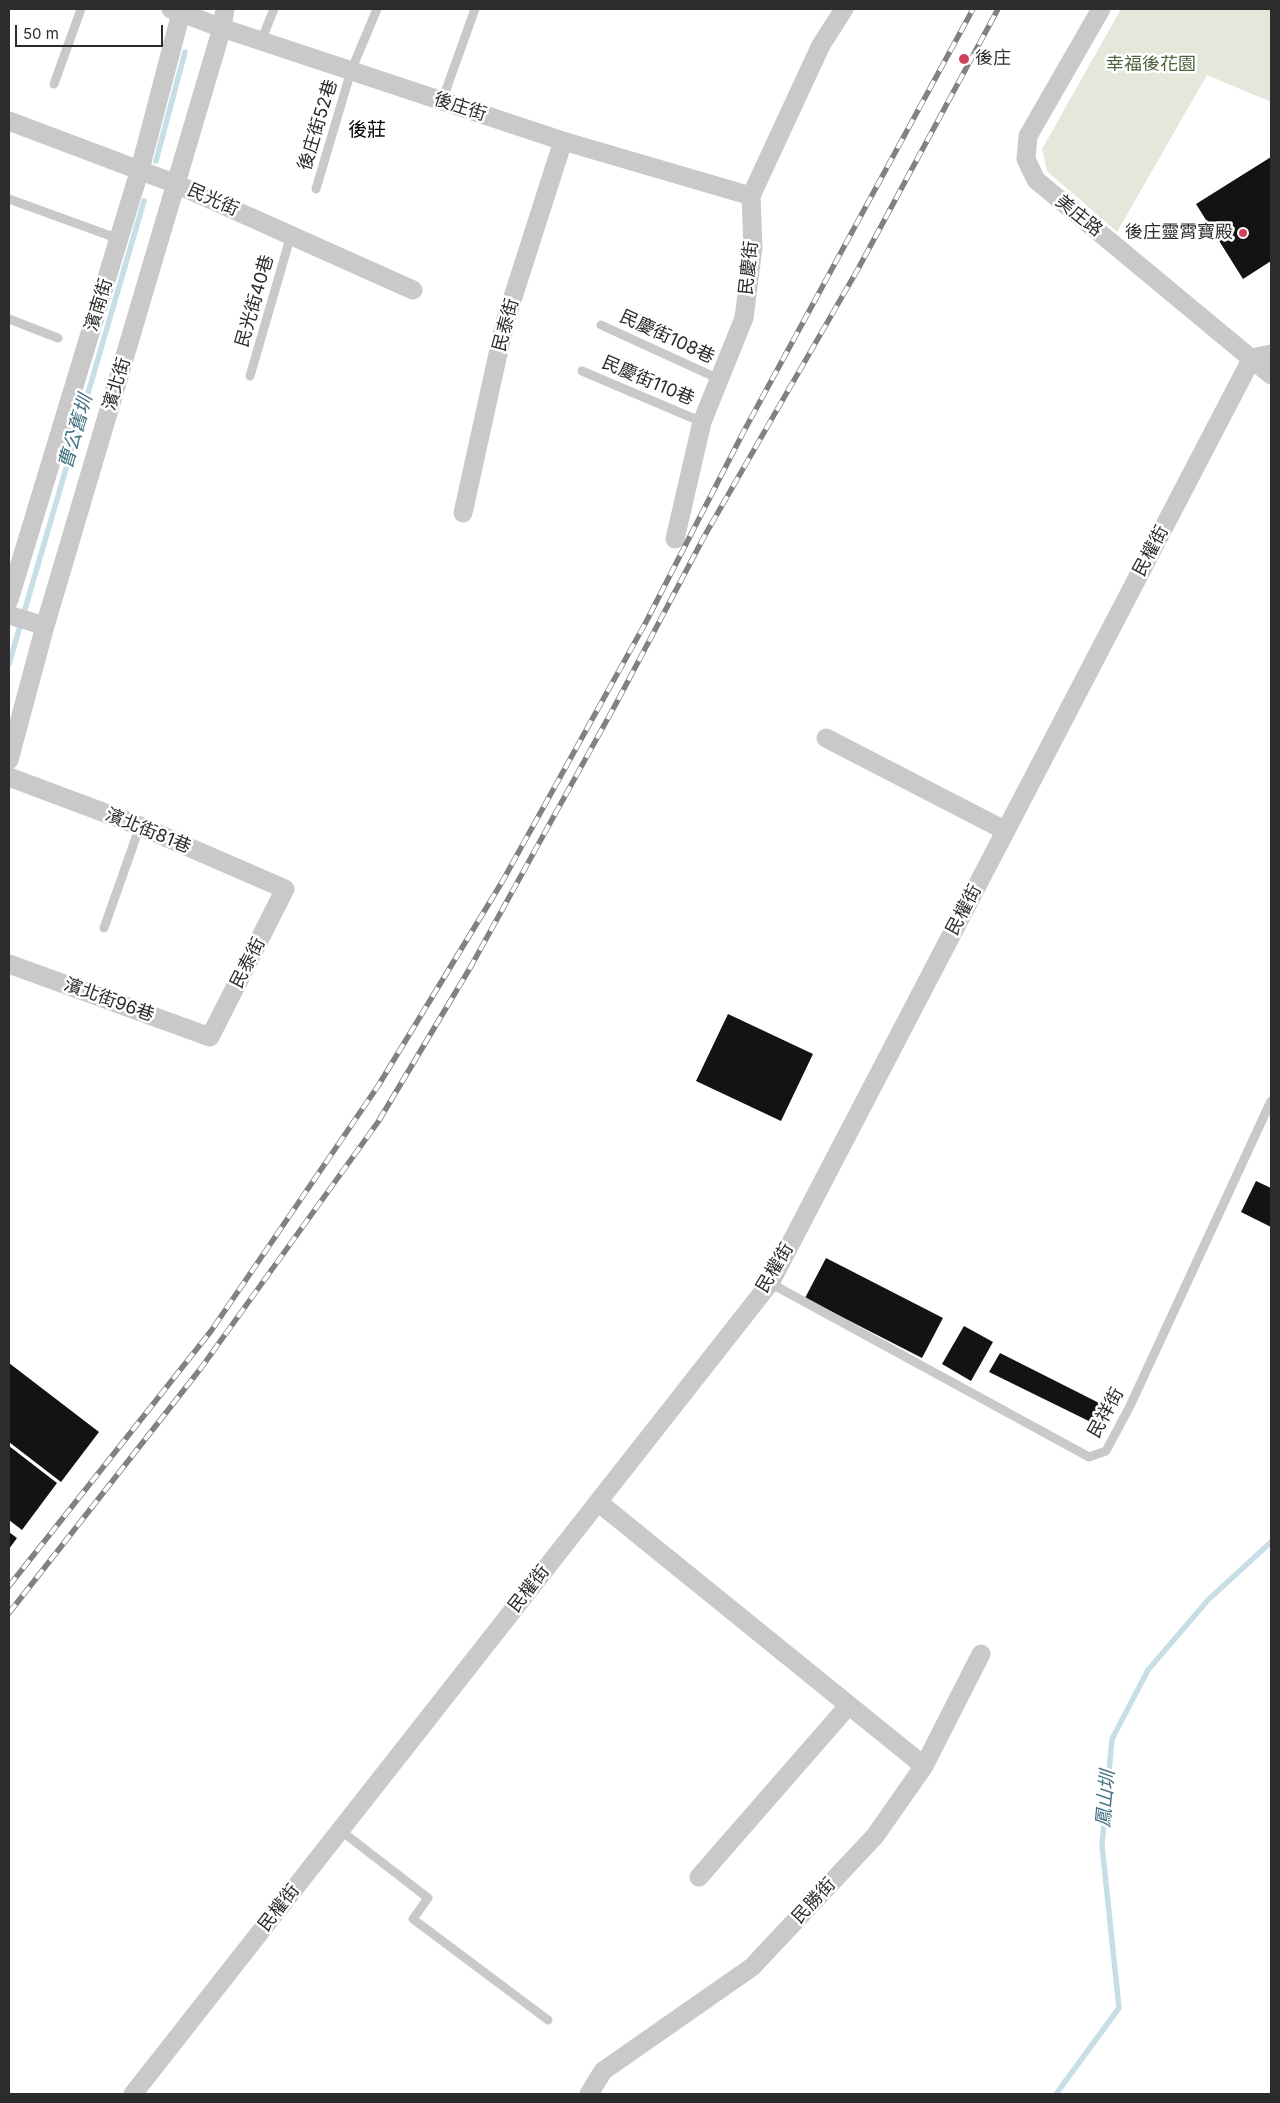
<!DOCTYPE html>
<html>
<head>
<meta charset="utf-8">
<style>
  body { margin:0 }
  #map { position:relative; width:1280px; height:2103px; overflow:hidden; background:#fff; font-family:Inter,sans-serif }
  canvas { display:block }
  .frame { position:absolute; inset:0; border:10px solid #2c2c2c; pointer-events:none }
  .scale { position:absolute; left:15px; top:25px; width:148px; height:22px; box-sizing:border-box; border:2px solid #2c2c2c; border-top:0; padding-left:6px; font-size:15px; line-height:18px; white-space:nowrap; color:#2c2c2c; -webkit-text-stroke:4px #fff; paint-order:stroke }
</style>
</head>
<body>
<div id="map">
<canvas width="1280" height="2103"></canvas>
<div class="frame"></div>
<div class="scale">50 m</div>
</div>
<script>
const c = document.querySelector('canvas').getContext('2d');
c.lineJoin = 'round';
function paint(path, color) { c.fillStyle = color; c.fill(path, 'evenodd'); }
const shape = rows => new Path2D(rows.map(r => 'M' + r).join(''));
function stroke(path, color, width, dash) { c.strokeStyle = color; c.lineWidth = width; c.lineCap = dash ? 'butt' : 'round'; c.setLineDash(dash || []); c.stroke(path); }
function label(font, color, halo, rows, align = 'center') {
  c.font = font + ' Inter,"Noto Sans TC",sans-serif'; c.lineWidth = 5; c.setLineDash([]); c.textBaseline = 'middle'; c.strokeStyle = halo; c.fillStyle = color; for (const [text, x, y, turn = 0] of rows) {
    c.save(); c.translate(x, y); c.rotate((+turn || 0) * Math.PI / 180); c.textAlign = isNaN(turn) ? turn : align; if (halo) c.strokeText(text, 0, 0); c.fillText(text, 0, 0); c.restore();
  }
}
paint(shape([
  [1121,9,1271,9,1271,102,1207,75,1117,232,1047,171,1042,149]
]), '#e3e8da');
stroke(shape([
  [156,161,185,52],
  [9,664,144,201],
  [1056,2094,1119,2008,1102,1845,1112,1739,1148,1670,1208,1600,1271,1542]
]), '#c8dee6', 5.5);
paint(shape([
  [1271,157,1271,261,1243,279,1196,204],
  [728,1014,813,1054,781,1121,696,1081],
  [1256,1181,1271,1188,1271,1227,1241,1212],
  [826,1258,943,1318,922,1358,805,1298],
  [964,1326,993,1342,971,1381,942,1364],
  [1000,1353,1113,1410,1103,1428,989,1372],
  [9,1363,99,1432,61,1482,9,1442],
  [9,1446,57,1483,22,1530,9,1520],
  [9,1532,17,1538,9,1549]
]), '#131313');
stroke(shape([
  [261,41,274,9],
  [54,84,81,9],
  [442,101,475,9],
  [316,189,351,71,377,9],
  [9,199,119,239],
  [9,319,58,338],
  [601,325,719,379],
  [582,371,702,422],
  [250,376,291,235],
  [104,928,140,826],
  [770,1283,1089,1457,1106,1451,1130,1406,1271,1101],
  [340,1830,428,1898,413,1919,548,2020]
]), '#c9c9c9', 9);
stroke(shape([
  [171,9,222,28,563,141,751,196],
  [1101,9,1028,136,1026,159,1036,180,1271,375],
  [9,121,176,184,413,290],
  [463,513,505,322,563,141],
  [675,539,702,422,744,318,753,247,751,196,821,45,844,9],
  [9,600,140,169,182,9],
  [9,615,45,626],
  [826,738,1006,831],
  [9,760,45,626,222,28,225,9],
  [9,777,140,826,285,889,210,1037,9,964],
  [598,1502,924,1766],
  [699,1877,849,1705],
  [133,2094,770,1283,1252,358,1271,354],
  [589,2094,603,2071,752,1967,875,1836,924,1766,981,1654]
]), '#c9c9c9', 19);
const rail = shape([
  [9,1586,211,1331,378,1086,502,882,646,622,744,431,973,9],
  [9,1613,201,1368,378,1122,470,968,618,700,705,535,858,269,998,9]
]);
stroke(rail, '#818181', 5.5);
stroke(rail, '#fff', 4, [11]);
for (const [x, y, r, color] of [
  [964,59,6,"#d13f5b"],
  [1243,233,5,"#d13f5b"]
]) { const dot = new Path2D(); dot.arc(x, y, r, 0, 2 * Math.PI); c.fillStyle = color; c.fill(dot); stroke(dot, '#fff', 2); }
label('18px', '#2c2c2c', '#fff', [
  ["後庄",975,59],
  ["後庄靈霄寶殿",1233,233,"right"]
], 'left');
label('18px', '#53623e', '#fff', [
  ["幸福後花園",1151,65]
]);
label('18px', '#2c2c2c', '#fff', [
  ["後庄街",460,107,18],
  ["後庄街52巷",318,125,-73],
  ["民光街",213,200,24],
  ["美庄路",1079,216,39],
  ["民慶街",749,268,-84],
  ["民光街40巷",255,301,-74],
  ["濱南街",99,305,-73],
  ["民泰街",506,325,-75],
  ["民慶街108巷",667,337,25],
  ["民慶街110巷",648,381,23],
  ["濱北街",117,384,-73],
  ["民權街",1151,551,-62],
  ["濱北街81巷",148,831,22],
  ["民權街",964,910,-62],
  ["民泰街",248,963,-63],
  ["濱北街96巷",109,1000,20],
  ["民權街",775,1268,-59],
  ["民祥街",1106,1413,-61],
  ["民權街",529,1589,-52],
  ["民勝街",814,1901,-47],
  ["民權街",279,1908,-52]
]);
label('19px', '#000', '#fff', [
  ["後莊",367,130]
]);
label('italic 19px', '#437284', '#fff', [
  ["曹公舊圳",76,432,-74],
  ["鳳山圳",1106,1799,-85]
]);
</script>
</body>
</html>
